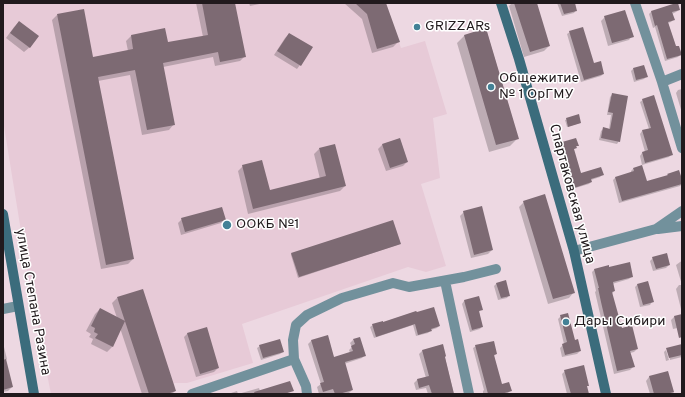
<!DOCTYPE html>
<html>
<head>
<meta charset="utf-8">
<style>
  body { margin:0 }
  #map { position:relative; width:685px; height:397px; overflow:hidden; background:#edd8e2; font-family:Overpass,sans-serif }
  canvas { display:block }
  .frame { position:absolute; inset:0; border:4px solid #211a1d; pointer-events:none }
</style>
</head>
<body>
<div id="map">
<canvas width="685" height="397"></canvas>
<div class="frame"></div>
</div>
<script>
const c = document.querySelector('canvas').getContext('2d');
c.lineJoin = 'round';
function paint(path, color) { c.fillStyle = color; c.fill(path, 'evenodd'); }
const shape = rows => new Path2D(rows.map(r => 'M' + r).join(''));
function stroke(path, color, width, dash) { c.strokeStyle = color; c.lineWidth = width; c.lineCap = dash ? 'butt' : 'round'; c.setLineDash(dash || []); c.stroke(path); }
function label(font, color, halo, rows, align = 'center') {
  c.font = font + ' Overpass,sans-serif'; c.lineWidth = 3; c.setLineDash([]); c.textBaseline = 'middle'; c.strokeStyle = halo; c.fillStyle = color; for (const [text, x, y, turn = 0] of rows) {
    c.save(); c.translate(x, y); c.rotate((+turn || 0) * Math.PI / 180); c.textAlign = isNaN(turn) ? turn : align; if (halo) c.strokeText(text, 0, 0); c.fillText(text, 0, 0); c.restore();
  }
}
paint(shape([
  [3,3,386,3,401,48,425,41,447,114,433,118,440,178,421,184,446,266,426,272,408,267,242,324,253,363,187,383,174,383,176,391,167,394,149,394,148,392,137,394,51,394,32,299,3,120]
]), '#e7cad7');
paint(shape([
  [196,3,234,3,245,56,240,61,215,66,213,57,163,67,174,124,169,130,142,135,130,75,98,81,133,259,128,264,101,269,52,20,57,15,93,58,128,51,126,41,131,36,164,29,167,44,203,37],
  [249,3,264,3,250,6],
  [344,3,385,3,398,42,393,47,372,53,362,19],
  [512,3,536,3,549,46,544,51,524,57,509,6],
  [557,3,574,3,576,10,574,13,562,16],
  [677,4,679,10,676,12,672,14,673,20,671,22,668,23,675,48,681,54,678,57,665,61,655,27,653,28,649,14,651,12],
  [605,17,632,36,629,40,608,46,601,21],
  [19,22,30,47,24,52,6,38,14,27],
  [486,29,518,138,510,146,489,152,457,43,464,36],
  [570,32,593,64,603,74,601,76,581,82,567,34],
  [289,34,300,65,297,69,274,55,285,38],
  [633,69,646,77,644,79,634,82,631,71],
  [682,89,682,113,676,93,678,90],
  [612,95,619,141,617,144,599,140,601,131,604,128,609,129,611,115,607,115,610,97],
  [643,100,671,155,669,157,642,165,640,156,642,153,645,152,640,134,642,131,649,129,640,102],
  [578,116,580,123,567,127,565,120],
  [400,140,407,162,403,166,386,171,378,149,382,145],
  [563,143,578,145,573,150,581,174,602,175,600,177,591,180,591,182,589,184,572,189,565,168,567,166,560,145],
  [319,149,345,186,340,191,248,214,238,171,243,166,269,192,320,179,314,154],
  [633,169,647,183,666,177,668,175,682,182,682,184,680,186,619,203,613,180,615,178,631,173,631,171],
  [524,202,574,292,569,298,548,304,519,207],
  [464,212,492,250,488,254,471,258,460,216],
  [182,219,225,220,221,223,181,235,178,223],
  [400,244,298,278,291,255,291,254],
  [653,258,669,265,666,268,653,271,650,261],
  [682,261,682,313,676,289,679,285,682,285,676,265,680,262],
  [609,268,632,276,629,279,612,284,614,291,612,294,621,329,637,349,634,352,630,353,633,367,630,370,614,374,598,305,595,292,596,291,592,272,595,269],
  [497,283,509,295,507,298,498,300,494,286],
  [638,284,652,302,650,305,640,307,635,287],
  [478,297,481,309,479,312,482,326,480,329,470,332,462,304,464,301],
  [117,298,175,391,172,394,142,394,120,328,112,347,107,352,91,344,93,339,89,337,91,334,86,331,95,314,100,309,117,318,112,303],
  [416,312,439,326,437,328,431,330,428,333,416,336,413,325,374,338,370,327,373,325,382,323],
  [682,315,682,327,673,329,671,320,674,317],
  [561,316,574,342,580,351,577,354,562,357,560,348,564,344,558,319],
  [188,333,218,368,214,372,196,377,184,337],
  [327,336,334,358,350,353,349,350,352,347,350,343,353,340,365,355,362,358,344,364,352,390,349,393,345,394,319,394,317,387,321,384,308,344,311,341],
  [3,343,7,359,5,361,12,387,8,391,3,392,4,394,3,394],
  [682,345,682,357,670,360,668,349,666,349],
  [260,346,283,352,280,354,261,360,257,348],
  [442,346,454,394,428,394,426,388,416,390,414,383,417,380,426,378,419,354,422,351],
  [476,346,496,354,494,356,501,385,510,391,508,393,483,394,483,391,484,390,473,348],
  [666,350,669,360,666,361,664,352],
  [565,371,588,385,586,387,588,394,567,394,562,374],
  [668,373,674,394,650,394,646,381,649,377],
  [259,388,261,394,238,394],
  [237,391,238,394,228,394]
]), '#0003');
paint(shape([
  [202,3,235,3,246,57,220,62,218,52,163,63,175,125,147,130,135,70,98,77,134,259,106,265,57,14,84,9,93,57,133,49,131,35,165,28,168,42,208,35],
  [355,3,386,3,400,42,377,49,367,14],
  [514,3,537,3,550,46,530,52],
  [560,3,575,3,577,11,564,14],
  [676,3,678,3,680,10,672,12,675,20,668,22,676,46,679,46,682,55,667,59,657,25,655,26,651,11],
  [625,10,634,37,612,43,604,16],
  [19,21,39,36,30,48,10,33],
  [583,27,594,63,601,61,604,74,584,80,569,31],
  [486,28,519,139,496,145,464,35],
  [289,33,313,47,301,66,277,51],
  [644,65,648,77,636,80,633,68],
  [612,93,628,96,620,142,601,138,603,127,610,129,613,113,608,112],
  [654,95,673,155,645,163,642,152,648,150,642,130,651,128,642,99],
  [579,114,581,123,568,127,566,118],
  [400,138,408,162,390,168,382,144],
  [576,138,579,146,576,146,577,148,574,149,581,173,601,167,604,175,591,179,592,182,574,188,567,165,569,164,562,142],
  [335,144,346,186,253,209,242,165,262,160,270,190,326,176,319,148],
  [642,165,647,181,668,175,667,174,679,170,682,179,682,184,622,201,615,177,634,171,633,168],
  [545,194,575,293,553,299,523,201],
  [482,206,493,250,474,255,463,211],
  [222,207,226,220,185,232,181,218],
  [393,220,401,244,299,277,291,253],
  [667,253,670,265,656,269,652,257],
  [630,262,633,277,613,282,615,291,612,292,622,328,632,325,638,349,630,351,635,367,617,371,601,302,598,288,599,288,594,269,609,265,609,267],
  [506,280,510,296,501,298,496,283],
  [648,281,654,302,643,305,637,284],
  [143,289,176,391,167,394,149,394,117,297],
  [479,296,483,310,479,311,483,327,472,330,464,300],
  [434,307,440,326,431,329,432,331,418,335,415,324,376,337,372,324,383,321,383,322,416,311,417,312],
  [100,308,125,321,113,347,95,338,98,334,94,332,95,328,91,326],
  [568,313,575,340,578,339,581,351,565,355,562,344,567,342,560,315],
  [682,314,682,337,679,338,674,316],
  [207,327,219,368,200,374,187,333],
  [328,335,334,357,353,351,351,346,355,344,353,339,360,337,366,356,345,362,353,390,339,394,335,394,333,389,323,392,320,383,324,382,311,340],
  [280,339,284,352,263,358,259,345],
  [494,341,497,354,494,355,502,384,509,382,512,391,501,394,488,394,475,345],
  [443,344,446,356,445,357,454,394,432,394,429,385,419,388,417,379,429,376,422,350],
  [682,344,682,355,669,358,666,348],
  [6,359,13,387,3,390,3,360],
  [584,365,589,386,587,386,589,394,571,394,564,370],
  [668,371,674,392,666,394,654,394,649,376],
  [290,381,294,391,284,394,255,394,254,392]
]), '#7d6a73');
stroke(shape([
  [635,3,662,82,682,148],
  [662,82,682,74],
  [658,229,682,226],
  [574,251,656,229,682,211],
  [445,281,469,394],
  [3,309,18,306],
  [294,359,306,386,307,394],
  [192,394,294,359,293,340,296,325,307,315,342,298,393,283,409,287,464,277,496,269]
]), '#72919c', 10);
stroke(shape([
  [501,3,519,59,574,251,606,394],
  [3,214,34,394]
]), '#3b6c7c', 10);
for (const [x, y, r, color] of [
  [417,27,4,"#438196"],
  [491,87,4,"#438196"],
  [227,225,5,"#438196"],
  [566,322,4,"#438196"]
]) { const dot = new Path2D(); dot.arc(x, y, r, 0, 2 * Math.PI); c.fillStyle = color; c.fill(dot); stroke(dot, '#fff', 1.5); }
label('14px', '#211a1d', '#fff', [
  ["GRIZZARs",425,27],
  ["Общежитие",499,79],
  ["№ 1 ОрГМУ",499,95],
  ["ООКБ №1",236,225],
  ["Дары Сибири",574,322]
], 'left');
label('14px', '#211a1d', '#fff', [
  ["Спартаковская улица",571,194,75],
  ["улица Степана Разина",32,302,80]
]);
</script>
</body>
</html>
